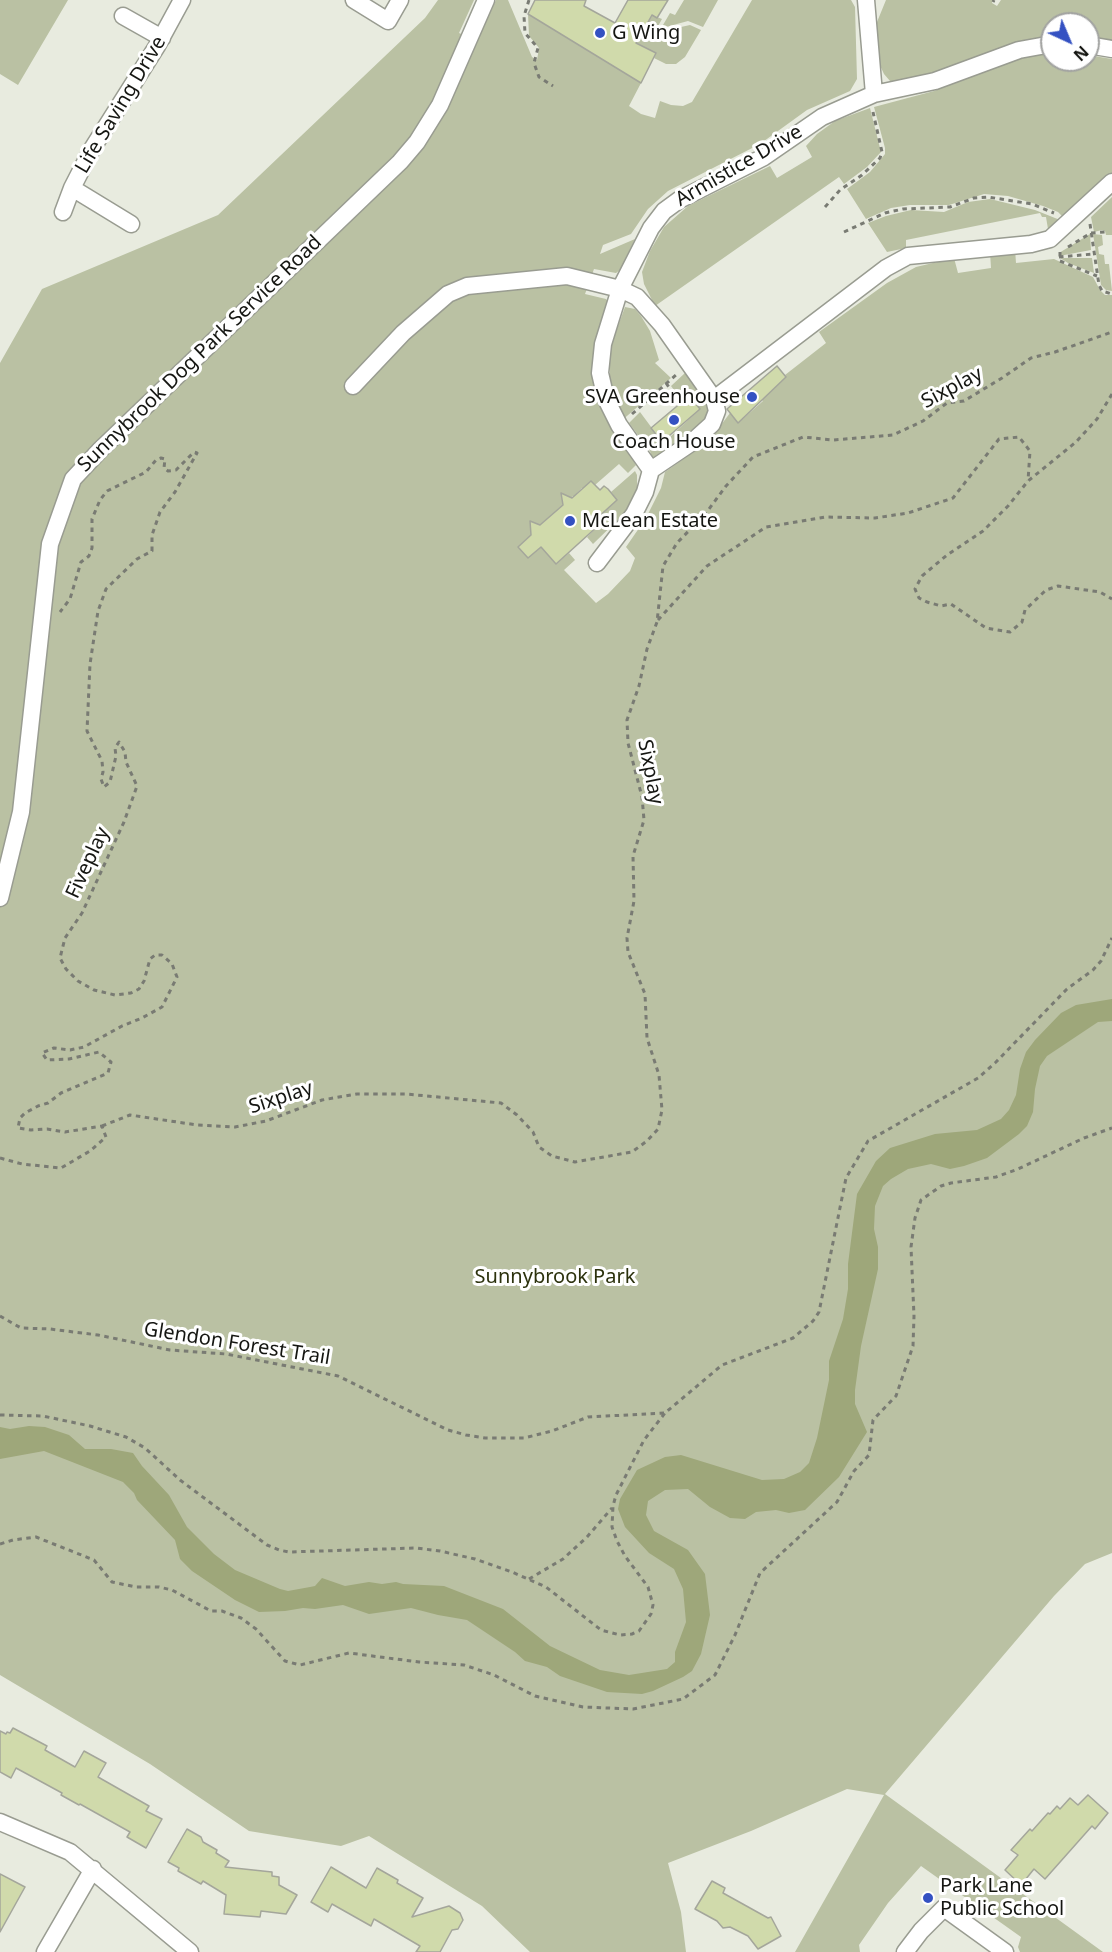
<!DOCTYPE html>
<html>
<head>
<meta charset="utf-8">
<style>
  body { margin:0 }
  #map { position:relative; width:1112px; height:1952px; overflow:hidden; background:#e8ebdf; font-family:"Noto Sans",sans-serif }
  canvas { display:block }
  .north { position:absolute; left:1040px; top:12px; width:60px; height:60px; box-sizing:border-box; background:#fff; border:2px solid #a1a2a0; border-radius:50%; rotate:136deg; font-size:16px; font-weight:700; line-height:24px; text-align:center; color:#151612 }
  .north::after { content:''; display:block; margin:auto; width:21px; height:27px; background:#3451c2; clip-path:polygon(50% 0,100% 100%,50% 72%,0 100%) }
</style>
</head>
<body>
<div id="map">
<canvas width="1112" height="1952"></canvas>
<div class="north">N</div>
</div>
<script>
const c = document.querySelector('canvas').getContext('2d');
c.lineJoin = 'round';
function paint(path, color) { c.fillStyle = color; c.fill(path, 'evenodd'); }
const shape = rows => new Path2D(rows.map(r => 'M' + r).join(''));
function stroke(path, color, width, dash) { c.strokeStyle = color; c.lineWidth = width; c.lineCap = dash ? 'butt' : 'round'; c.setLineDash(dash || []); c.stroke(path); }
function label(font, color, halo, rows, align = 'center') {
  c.font = font + ' "Noto Sans",sans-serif'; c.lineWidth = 6; c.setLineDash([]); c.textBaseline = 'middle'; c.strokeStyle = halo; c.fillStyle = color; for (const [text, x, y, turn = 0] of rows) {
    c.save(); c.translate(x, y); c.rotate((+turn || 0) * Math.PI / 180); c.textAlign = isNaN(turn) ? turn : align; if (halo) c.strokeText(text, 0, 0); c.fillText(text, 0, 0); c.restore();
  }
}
paint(shape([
  [0,0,68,0,18,85,0,74],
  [438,0,474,0,459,33,477,41,496,0,508,0,532,57,537,60,539,48,529,36,528,14,641,83,629,106,641,114,655,118,660,101,671,105,683,106,692,102,752,0,851,0,855,7,857,79,850,91,807,110,760,144,668,191,648,209,631,234,603,245,600,254,635,239,620,270,616,273,594,269,585,294,606,299,609,303,607,416,636,465,628,473,619,464,595,485,591,481,584,489,582,488,577,493,576,499,573,496,571,498,566,496,562,499,563,505,540,525,535,523,531,526,531,535,518,547,528,558,541,547,556,564,569,553,575,560,564,570,596,603,608,594,630,571,635,558,626,547,646,518,661,488,665,472,709,441,730,413,738,423,763,401,761,399,786,377,785,375,826,343,819,332,887,283,916,267,954,258,958,273,991,268,990,252,1015,249,1016,263,1054,259,1093,277,1100,290,1105,295,1112,295,1112,1553,1085,1564,1054,1596,885,1794,1103,1952,1020,1952,1018,1947,1021,1937,921,1866,888,1903,859,1945,860,1952,795,1952,884,1795,847,1789,751,1831,668,1863,681,1912,686,1952,530,1952,482,1906,369,1836,341,1846,249,1831,150,1764,0,1675,0,363,42,289,218,215,425,18],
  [684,0,718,0,703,27,688,21,666,27,663,25,670,13,675,15],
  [886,0,993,0,992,3,997,6,1001,0,1112,0,1112,40,1088,36,1088,24,1052,24,1052,35,903,82,890,81,884,74,877,59,877,22],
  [652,15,662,19,657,28,663,31,690,25,701,30,685,57,676,64,666,64,654,58,656,53,636,43],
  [1052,53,1052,60,1088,60,1088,55,1112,59,1112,174,1063,217,1058,212,1043,206,1008,196,984,194,949,205,910,205,891,208,866,219,847,189,870,172,885,154,885,148,874,107,934,91,993,65,1025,56],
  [870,108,881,152,867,167,844,184,839,177,655,306,644,284,642,272,650,251,664,227,688,206,770,166,777,178,812,157,806,146,817,134,835,121],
  [1112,197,1112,235,1106,235,1105,231,1102,230,1094,232,1091,217],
  [990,199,1035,210,1060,220,1048,229,1046,217,1042,217,1040,213,906,240,906,248,887,252,868,223,886,216,911,210,944,212,968,202],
  [1090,234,1091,250,1059,256,1059,253],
  [1093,234,1102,235,1103,245,1098,247,1099,254,1104,255,1105,264,1109,264,1112,291,1106,290,1101,285],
  [1060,258,1092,258,1094,273,1068,263],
  [625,307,635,309,641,316,650,331,659,360,655,363,671,378,620,422,610,390,610,348],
  [685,373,710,401,711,411,697,432,655,458,652,458,650,451,629,423,640,412,663,443,671,436,700,409,689,396,681,403,680,398,671,386],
  [635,471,637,475,637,489,626,512,593,544,587,537,599,525,595,520,617,500,611,492]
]), '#bac1a3');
paint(shape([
  [1112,999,1112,1021,1098,1022,1047,1056,1040,1066,1035,1089,1033,1112,1027,1126,1019,1134,987,1158,964,1166,950,1169,931,1164,908,1169,891,1179,883,1186,875,1206,874,1229,878,1247,878,1269,861,1346,855,1390,855,1404,867,1432,839,1477,805,1510,789,1513,776,1510,756,1512,745,1519,730,1518,710,1507,688,1489,665,1490,648,1501,646,1515,654,1531,688,1550,705,1574,710,1615,701,1654,692,1671,683,1677,653,1691,642,1694,607,1692,560,1676,547,1667,525,1661,515,1652,467,1620,438,1615,411,1608,369,1614,343,1605,315,1609,303,1608,285,1611,259,1612,235,1600,192,1571,180,1559,175,1540,137,1500,134,1493,123,1482,44,1451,0,1459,0,1427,10,1429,29,1426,45,1427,69,1435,85,1449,111,1449,133,1453,142,1466,169,1495,187,1527,214,1554,235,1570,280,1589,288,1591,310,1587,315,1586,322,1578,345,1586,369,1582,382,1584,396,1582,403,1584,444,1586,503,1609,550,1646,600,1670,629,1675,667,1669,675,1662,675,1652,686,1622,683,1589,674,1569,649,1553,625,1527,618,1509,620,1499,637,1470,665,1457,681,1455,762,1480,784,1479,800,1472,809,1463,817,1438,829,1380,829,1361,843,1319,848,1289,848,1264,857,1194,876,1161,890,1148,935,1134,977,1130,1001,1119,1009,1110,1016,1095,1020,1069,1026,1052,1035,1040,1061,1013,1076,1005]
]), '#9ea77a');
const building = shape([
  [535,0,586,0,584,6,615,23,628,0,668,0,657,18,652,15,636,43,656,53,641,83,528,14,535,0],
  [777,366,786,377,738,423,727,409,777,366],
  [689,396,700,409,662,442,651,428,689,396],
  [591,481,600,490,604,486,608,489,617,500,595,520,599,525,556,564,541,547,528,558,518,547,531,535,530,521,540,525,563,505,561,493,572,498,591,481],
  [13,1728,47,1746,45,1750,75,1767,84,1751,106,1763,98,1777,149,1806,146,1811,162,1819,146,1848,127,1837,130,1832,80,1804,79,1805,61,1795,62,1793,16,1768,11,1778,0,1772,0,1731,6,1734,7,1732,10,1733,13,1728],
  [1088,1795,1108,1813,1095,1829,1092,1826,1045,1879,1034,1869,1021,1885,1005,1870,1018,1855,1011,1850,1030,1829,1032,1831,1048,1813,1050,1814,1057,1806,1060,1809,1070,1798,1078,1805,1088,1795],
  [187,1829,201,1837,203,1842,217,1850,216,1853,229,1861,225,1867,272,1872,272,1876,279,1877,279,1885,297,1895,286,1914,261,1911,260,1917,224,1914,226,1895,203,1881,201,1884,178,1871,179,1868,168,1862,187,1829],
  [331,1867,366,1888,377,1868,398,1880,397,1883,423,1898,412,1917,449,1906,460,1913,463,1920,458,1929,452,1930,440,1952,416,1952,420,1946,374,1919,371,1926,332,1904,328,1912,311,1902,331,1867],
  [0,1874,25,1887,0,1932,0,1874],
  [712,1881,725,1888,723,1893,768,1918,771,1917,781,1936,758,1949,748,1936,730,1927,723,1928,717,1921,695,1909,712,1881]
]);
paint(building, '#d0daab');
stroke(building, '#a4a69b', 1.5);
const minor = shape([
  [354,0,388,21,400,0],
  [866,0,874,94],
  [123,16,162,38],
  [1088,45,1112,49],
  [72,188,131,224],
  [63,212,72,188,92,149,157,46,182,0],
  [353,386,403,333,448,294,467,286,567,276,620,289,637,297,662,325,714,399],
  [651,470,619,425,606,399,600,373,603,344,620,289,651,228,664,211,679,200,764,157,822,117,874,94,935,81,1019,50,1052,44],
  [597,563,634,514,645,492,651,470,691,443,712,424,717,411,714,399,886,268,908,256,1031,244,1050,239,1112,182],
  [0,898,21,812,50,544,73,479,101,449,400,162,417,142,440,105,486,0],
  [0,1822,70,1852,190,1952],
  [45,1952,93,1869],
  [905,1952,921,1931,944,1908,1005,1952]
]);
stroke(minor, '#999c91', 19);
stroke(shape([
  [529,0,524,16,525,33,538,48,534,63,539,77,553,86],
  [993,2,994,0],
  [825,207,840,190,862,175,880,158,882,152,873,112],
  [1090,224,1099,285,1102,291,1112,294],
  [844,232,885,213,903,209,950,207,974,198,988,197,1032,204,1054,213],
  [1068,247,1091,233,1105,232],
  [1060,252,1060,261,1097,276],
  [1059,257,1093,254],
  [666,383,679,402,682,395,686,393,691,394],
  [1112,394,1097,419,1076,442,1028,481,1008,506,983,531,947,555,922,576,915,589,919,598,927,602,941,606,951,604,986,628,1010,632,1022,622,1025,610,1046,590,1058,586,1100,592,1112,599],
  [632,414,676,375],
  [658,620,707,566,766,527,825,517,875,518,908,513,953,498,999,439,1019,437,1030,451,1028,481],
  [102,1126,130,1115,197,1125,235,1127,266,1121,322,1100,357,1094,406,1094,501,1103,517,1115,533,1132,539,1147,552,1156,575,1162,632,1152,647,1141,658,1129,662,1110,659,1075,647,1038,645,994,628,952,627,938,634,901,633,856,644,820,642,797,628,743,627,720,639,686,647,649,657,622,663,566,677,543,706,513,726,486,753,457,803,437,833,440,893,435,923,421,947,403,964,401,1002,378,1031,358,1055,352,1112,332],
  [0,1158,22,1164,61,1168,90,1151,106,1137,102,1126,65,1132,47,1129,31,1130,18,1128,20,1118,25,1113,38,1106,48,1103,61,1093,108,1073,111,1062,99,1052,69,1059,47,1060,42,1053,54,1048,70,1050,84,1047,122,1026,142,1018,162,1007,177,977,172,964,162,955,155,955,150,959,144,981,139,989,131,993,115,995,94,990,78,981,66,969,60,958,65,938,82,913,124,822,137,786,126,762,125,752,119,742,115,748,116,756,110,782,104,787,101,779,103,772,102,761,87,731,90,664,98,611,106,589,137,559,152,551,152,535,160,512,175,492,197,453,194,452,176,470,168,471,164,468,165,459,161,458,156,460,146,472,107,491,100,500,92,519,92,548,89,556,81,562,70,599,60,612],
  [0,1316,21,1328,50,1329,98,1335,170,1350,226,1354,338,1376,448,1430,466,1435,485,1438,524,1438,552,1431,588,1417,665,1413,722,1365,793,1338,813,1321,819,1312,846,1178,868,1141,978,1078,996,1062,1067,989,1093,970,1101,961,1112,938],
  [0,1415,43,1416,90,1426,126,1437,145,1448,180,1480,267,1545,279,1550,289,1552,416,1548,440,1551,475,1559,512,1572,546,1587,601,1630,620,1635,632,1634,639,1631,651,1614,653,1605,648,1587,625,1556,617,1541,612,1527,613,1506,616,1495,644,1440,665,1413],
  [0,1544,13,1540,36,1537,94,1560,112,1582,136,1587,159,1587,172,1590,211,1611,222,1611,241,1618,256,1629,285,1661,300,1665,349,1653,419,1662,464,1665,494,1675,535,1696,583,1707,633,1709,683,1699,715,1675,735,1635,760,1573,837,1502,854,1471,869,1455,873,1420,896,1396,913,1346,914,1316,911,1247,915,1218,921,1200,941,1186,951,1183,996,1177,1018,1169,1084,1138,1112,1128],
  [529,1579,563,1559,587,1537,612,1508]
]), '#797b73', 3, [4.5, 4.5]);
stroke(minor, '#fff', 16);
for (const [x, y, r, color] of [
  [600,33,6,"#3451c2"],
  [752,397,6,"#3451c2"],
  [674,420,6,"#3451c2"],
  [570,521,6,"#3451c2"],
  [928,1898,6,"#3451c2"]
]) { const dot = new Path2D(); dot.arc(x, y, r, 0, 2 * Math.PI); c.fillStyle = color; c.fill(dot); stroke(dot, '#fff', 2); }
label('20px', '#151612', '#fff', [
  ["G Wing",612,33],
  ["SVA Greenhouse",740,397,"right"],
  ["Coach House",674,442,"center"],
  ["McLean Estate",582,521],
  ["Park Lane",940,1886],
  ["Public School",940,1909]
], 'left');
label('20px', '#151612', '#fff', [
  ["Life Saving Drive",121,105,-59],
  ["Armistice Drive",739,166,-30],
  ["Sunnybrook Dog Park Service Road",200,354,-44],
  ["Sixplay",952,388,-28],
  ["Sixplay",650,772,79],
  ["Fiveplay",88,863,-65],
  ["Sixplay",281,1098,-18],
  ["Glendon Forest Trail",237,1344,9]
]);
label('20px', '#2c320d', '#fff', [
  ["Sunnybrook Park",555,1277]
]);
</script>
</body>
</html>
